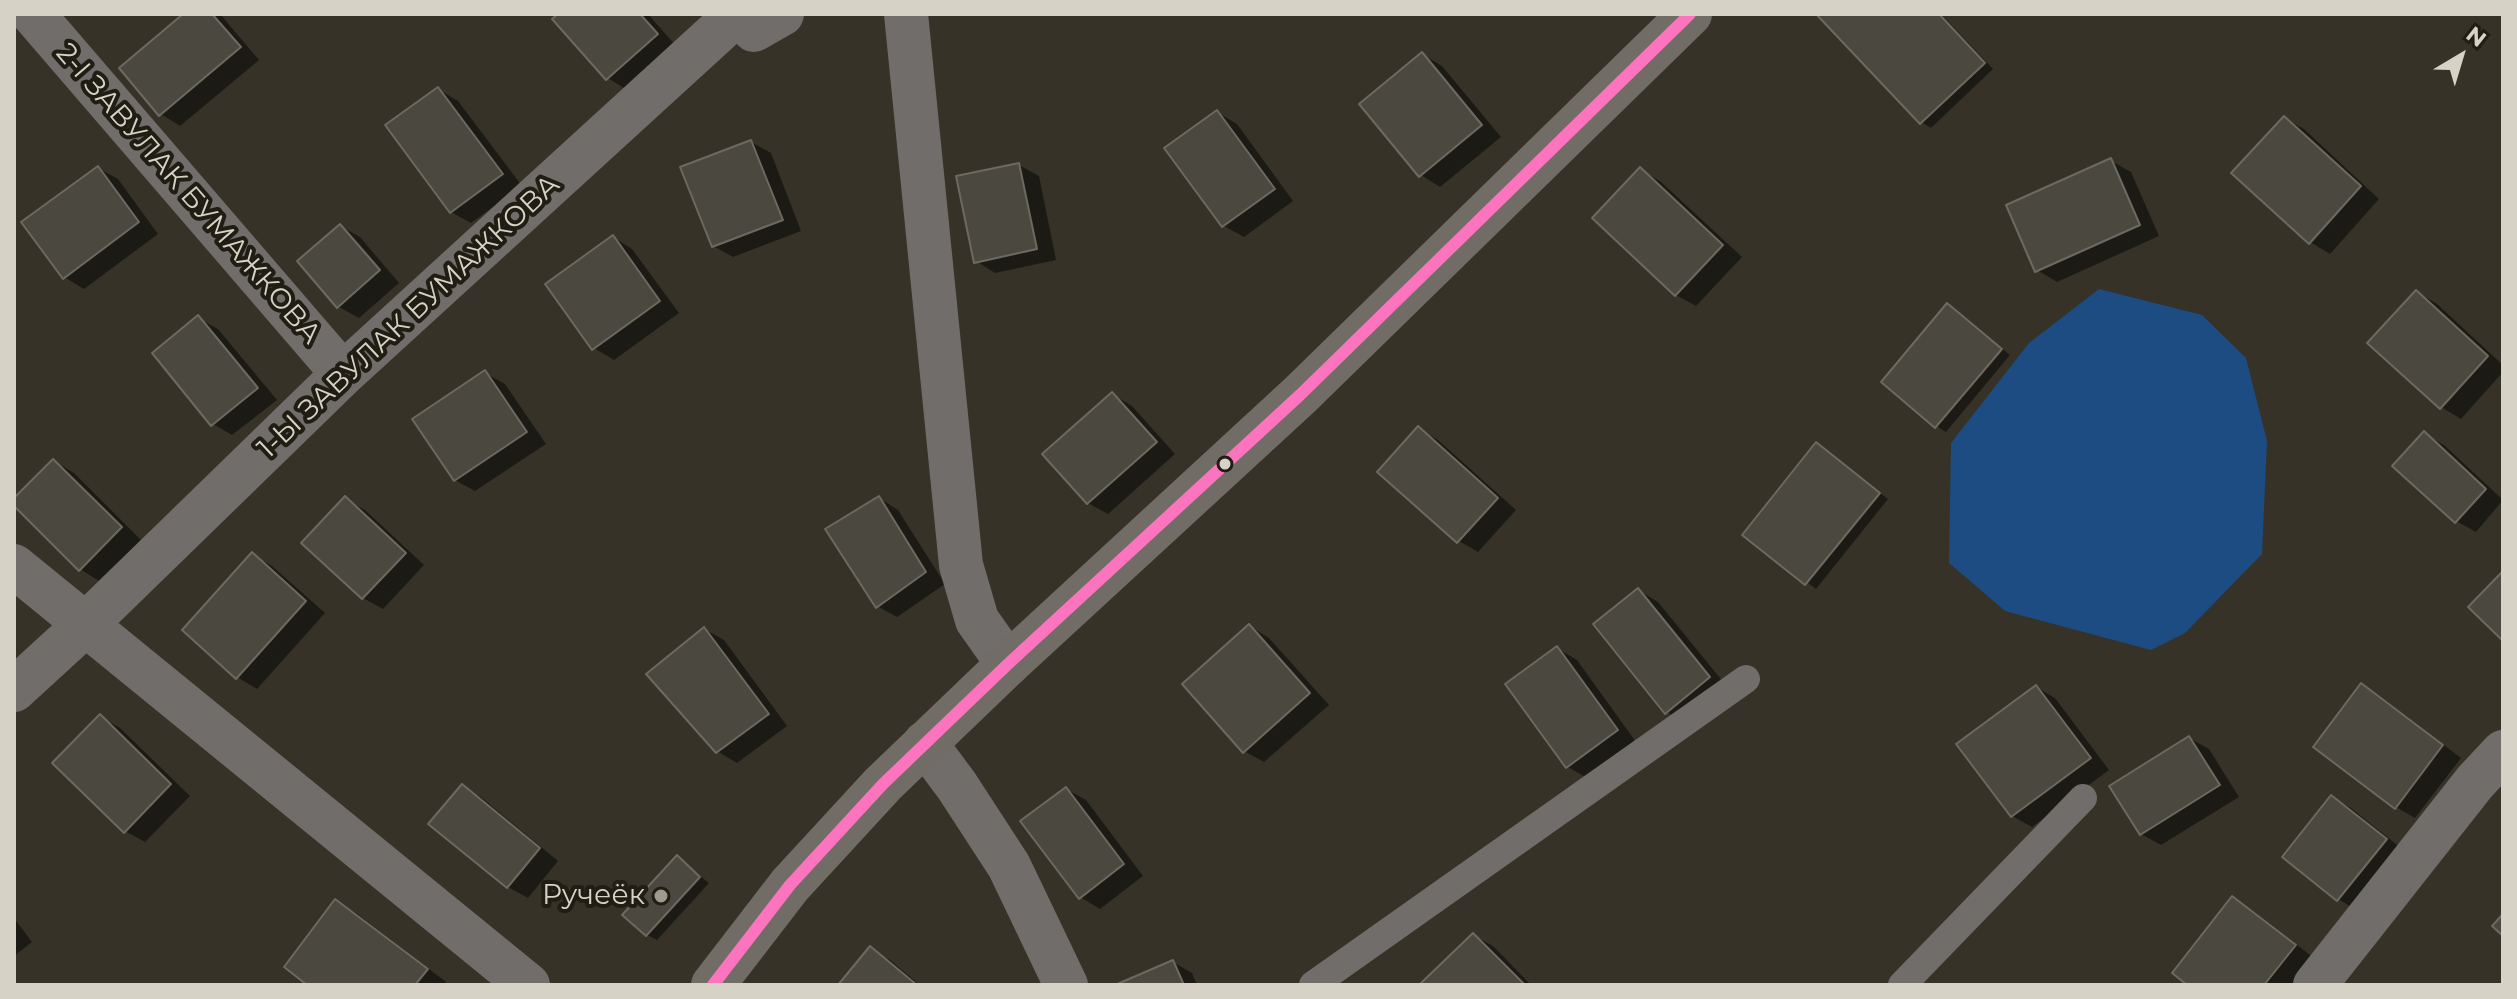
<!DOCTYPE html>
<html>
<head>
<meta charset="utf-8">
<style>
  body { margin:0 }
  #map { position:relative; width:2517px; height:999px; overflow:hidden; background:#363227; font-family:Montserrat,sans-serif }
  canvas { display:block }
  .frame { position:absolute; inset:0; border:16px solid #d6d3c6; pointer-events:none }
  .north { position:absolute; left:2421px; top:16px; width:80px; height:80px; -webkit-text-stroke:6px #201d14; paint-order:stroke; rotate:38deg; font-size:22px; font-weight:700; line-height:32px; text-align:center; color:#d6d3c6 }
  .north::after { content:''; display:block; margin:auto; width:28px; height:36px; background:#d6d3c6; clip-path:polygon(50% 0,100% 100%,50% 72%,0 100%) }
</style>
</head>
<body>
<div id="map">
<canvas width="2517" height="999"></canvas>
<div class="frame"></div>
<div class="north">N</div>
</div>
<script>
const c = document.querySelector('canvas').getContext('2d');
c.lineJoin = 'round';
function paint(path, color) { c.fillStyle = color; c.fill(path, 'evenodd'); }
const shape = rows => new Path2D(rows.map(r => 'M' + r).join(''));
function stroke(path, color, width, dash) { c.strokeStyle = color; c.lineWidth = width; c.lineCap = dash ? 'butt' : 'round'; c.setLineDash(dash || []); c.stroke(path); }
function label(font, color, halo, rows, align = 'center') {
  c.font = font + ' Montserrat,sans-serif'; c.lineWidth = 8; c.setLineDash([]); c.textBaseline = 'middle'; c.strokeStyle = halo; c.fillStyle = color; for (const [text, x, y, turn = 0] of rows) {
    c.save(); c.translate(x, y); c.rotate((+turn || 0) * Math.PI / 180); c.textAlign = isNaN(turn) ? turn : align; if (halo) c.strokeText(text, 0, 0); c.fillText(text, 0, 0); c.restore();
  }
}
paint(shape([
  [2099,289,2202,315,2246,358,2267,441,2262,554,2185,633,2151,650,2005,611,1949,563,1951,443,2029,343]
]), '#1c4c82');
paint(shape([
  [186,14,220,14,259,60,180,126,161,114],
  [561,14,648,14,676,46,627,90,608,78],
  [1819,14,1941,14,1993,69,1931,128,1921,122],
  [1422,54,1442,66,1501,137,1440,187,1421,175],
  [438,89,458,101,522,186,471,223,451,212],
  [1217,112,1237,124,1293,201,1244,237,1224,226],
  [2284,118,2304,129,2379,199,2330,254,2310,242],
  [751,142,771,153,801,231,733,257,713,246],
  [2111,161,2131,172,2159,236,2057,282,2037,270],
  [1019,165,1039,176,1056,260,995,273,976,261],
  [98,168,118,179,158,234,84,289,64,277],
  [1640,170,1660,181,1742,257,1696,306,1676,295],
  [340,226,360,237,399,283,359,318,339,307,299,262],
  [613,237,632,249,679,313,614,360,594,348],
  [2417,292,2437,304,2503,365,2503,372,2461,419,2441,407],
  [1957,312,2010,355,1946,432,1936,426],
  [198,318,218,329,277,400,232,435,213,424],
  [485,373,505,384,546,444,475,491,455,480],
  [1112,394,1132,406,1175,454,1108,514,1088,503],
  [1418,429,1438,440,1516,510,1478,552,1459,541],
  [2424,434,2444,445,2503,500,2476,532,2456,521],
  [1817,445,1888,499,1816,589,1744,534],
  [54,461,74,473,141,540,99,581,80,569,14,504],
  [879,498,898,510,945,584,897,617,877,606],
  [345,499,365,510,424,565,383,609,363,598],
  [252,555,272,566,325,613,257,689,237,677],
  [1638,590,1658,602,1729,689,1686,723,1667,712],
  [1250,626,1269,638,1329,705,1264,762,1244,751],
  [704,629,724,640,787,726,737,763,717,751],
  [1557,648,1577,660,1636,742,1587,778,1568,767],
  [2361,686,2381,697,2461,758,2415,818,2396,807],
  [2036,687,2055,698,2109,770,2032,827,2012,816],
  [101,717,120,728,190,796,145,842,125,831],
  [2189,738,2209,749,2239,797,2161,845,2141,834],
  [462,786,482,798,558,861,528,898,508,887],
  [1066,789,1086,800,1143,876,1100,909,1080,897],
  [2332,797,2351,808,2406,852,2358,911,2338,899],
  [677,858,709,883,657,940,647,935],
  [2233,898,2252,910,2314,958,2293,985,2190,985],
  [336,902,356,913,446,982,444,985,310,985],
  [14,918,32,942,14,956],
  [1473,935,1493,946,1531,985,1422,985],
  [870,949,890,960,920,985,841,985],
  [1173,962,1192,973,1197,985,1120,985]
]), '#0007');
const building = shape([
  [183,14,212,14,241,47,159,116,119,68,183,14],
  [558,14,640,14,658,34,606,80,552,19,558,14],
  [1816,14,1939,14,1985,63,1920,124,1816,14],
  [1422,52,1482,125,1419,177,1359,104,1422,52],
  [438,87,503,174,450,213,385,125,438,87],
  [1217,110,1275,189,1222,227,1164,148,1217,110],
  [2284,116,2361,186,2309,244,2231,173,2284,116],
  [751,140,783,220,712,247,680,167,751,140],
  [2111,158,2140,225,2035,272,2006,205,2111,158],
  [1019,163,1037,249,974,263,956,176,1019,163],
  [98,166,139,222,63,279,21,222,98,166],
  [1640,167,1723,245,1675,296,1592,218,1640,167],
  [340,224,380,270,337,308,297,261,340,224],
  [613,235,660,301,592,350,545,284,613,235],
  [2416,290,2488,356,2440,409,2367,343,2416,290],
  [1947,303,2002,349,1935,428,1881,382,1947,303],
  [198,315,258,388,211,426,152,353,198,315],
  [485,370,527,432,454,481,412,419,485,370],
  [1112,392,1157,442,1087,504,1042,454,1112,392],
  [1418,426,1498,498,1457,543,1377,472,1418,426],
  [2424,431,2486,489,2455,523,2392,466,2424,431],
  [1816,442,1880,493,1805,585,1742,535,1816,442],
  [53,459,122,527,79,571,14,506,14,498,53,459],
  [345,496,406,553,362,599,301,543,345,496],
  [879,496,926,572,876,608,825,529,879,496],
  [252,552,306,601,236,679,182,630,252,552],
  [2503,571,2503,641,2468,607,2503,571],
  [1638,588,1710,677,1665,714,1593,624,1638,588],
  [1249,624,1310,693,1243,753,1182,684,1249,624],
  [704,627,769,714,716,753,646,674,704,627],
  [1557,646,1618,730,1566,768,1505,684,1557,646],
  [2361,683,2443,745,2395,809,2313,747,2361,683],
  [2036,685,2091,758,2011,817,1956,744,2036,685],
  [100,714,171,784,124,833,52,763,100,714],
  [2189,736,2220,785,2140,835,2109,786,2189,736],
  [462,784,540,848,507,888,428,824,462,784],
  [1066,787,1124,864,1079,899,1020,821,1066,787],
  [2331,795,2387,839,2337,901,2282,857,2331,795],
  [677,855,700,877,646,936,622,915,677,855],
  [2232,896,2296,945,2264,985,2187,985,2172,973,2232,896],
  [335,899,428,969,415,985,307,985,284,967,335,899],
  [2503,914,2503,936,2492,926,2503,914],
  [1473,933,1525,985,1419,985,1473,933],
  [870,946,917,985,838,985,870,946],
  [1173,960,1184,985,1115,985,1173,960]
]);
paint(building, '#4b483f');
stroke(building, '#6c6a60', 2);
stroke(shape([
  [1313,985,1746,679],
  [1902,985,2083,798]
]), '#706d6a', 28);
stroke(shape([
  [33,14,343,374],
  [742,14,754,30,782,14],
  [906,14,961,565,977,620,1008,664],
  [14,566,528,985],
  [14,690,86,624,343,374,737,14],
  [925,743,957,786,1009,866,1066,985],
  [2315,985,2475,782,2503,752]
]), '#706d6a', 44);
stroke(shape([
  [713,985,790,885,883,784,1008,664,1300,395,1690,14]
]), '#726c67', 44);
stroke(shape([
  [713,985,790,885,883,784,1008,664,1300,395,1690,14]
]), '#fc73be', 12);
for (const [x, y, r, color] of [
  [1225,464,7,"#d6d3c6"],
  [661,896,8,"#9e9b8e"]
]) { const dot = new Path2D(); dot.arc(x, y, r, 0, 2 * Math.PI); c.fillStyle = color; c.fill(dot); stroke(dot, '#201d14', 3); }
label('28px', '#d6d3c6', '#201d14', [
  ["2-І ЗАВУЛАК БУМАЖКОВА",188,194,49],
  ["1-Ы ЗАВУЛАК БУМАЖКОВА",409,317,-43]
]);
label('28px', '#d6d3c6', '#201d14', [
  ["Ручеёк",645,896]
], 'right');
</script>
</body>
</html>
